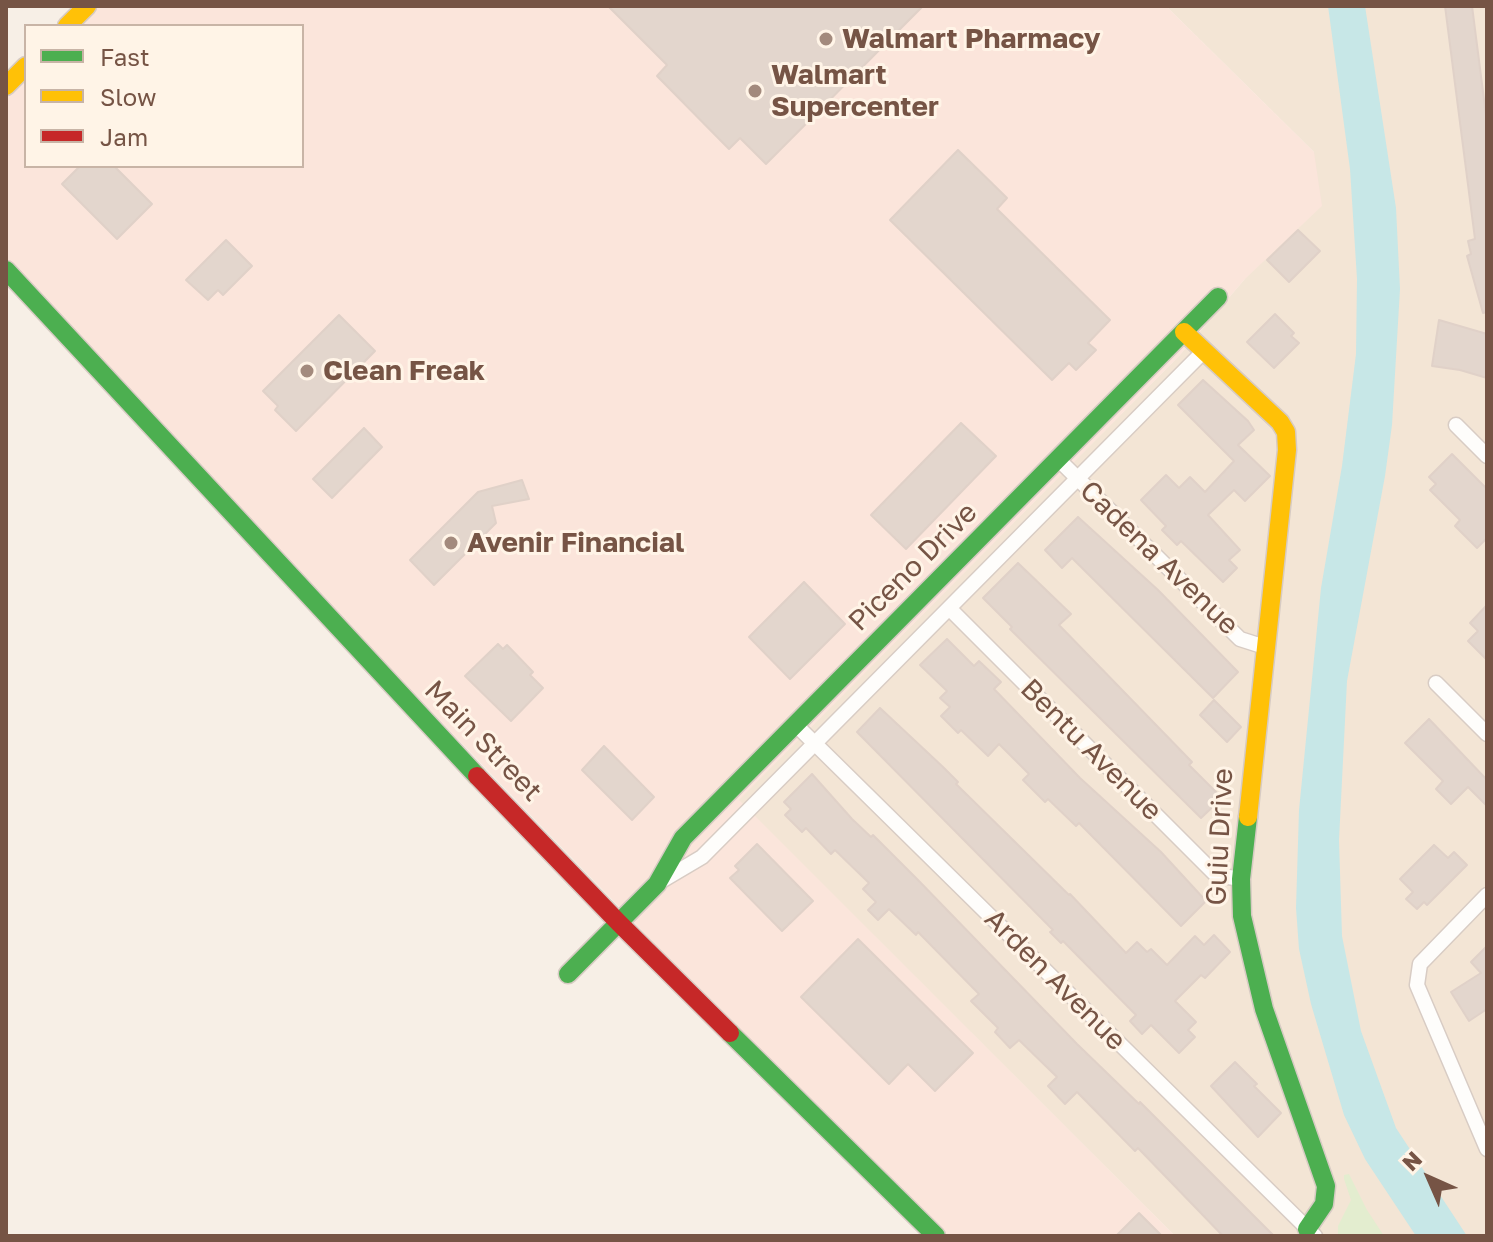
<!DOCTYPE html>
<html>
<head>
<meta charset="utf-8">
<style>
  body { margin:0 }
  #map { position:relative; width:1493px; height:1242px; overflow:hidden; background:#f7efe6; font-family:"Golos Text",sans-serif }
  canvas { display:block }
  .frame { position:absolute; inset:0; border:8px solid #765445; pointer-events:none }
  .legend { position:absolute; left:24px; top:24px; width:280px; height:144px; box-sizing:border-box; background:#fff4e7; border:2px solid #c8b4a6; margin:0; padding:10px 14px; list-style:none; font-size:24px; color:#765445 }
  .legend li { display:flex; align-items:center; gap:16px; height:40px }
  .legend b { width:40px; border:2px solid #c8b4a6 }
  .north { position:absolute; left:1389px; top:1138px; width:80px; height:80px; -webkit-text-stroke:6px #fff4e7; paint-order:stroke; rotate:315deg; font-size:22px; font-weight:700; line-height:32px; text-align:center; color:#765445 }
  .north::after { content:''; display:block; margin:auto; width:28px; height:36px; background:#765445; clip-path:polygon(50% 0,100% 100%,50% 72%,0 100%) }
</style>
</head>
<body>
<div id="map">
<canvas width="1493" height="1242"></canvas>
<div class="frame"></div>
<ul class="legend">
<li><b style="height:10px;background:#4caf50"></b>Fast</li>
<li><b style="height:10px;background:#ffc107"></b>Slow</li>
<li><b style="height:10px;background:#c62828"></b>Jam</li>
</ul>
<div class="north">N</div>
</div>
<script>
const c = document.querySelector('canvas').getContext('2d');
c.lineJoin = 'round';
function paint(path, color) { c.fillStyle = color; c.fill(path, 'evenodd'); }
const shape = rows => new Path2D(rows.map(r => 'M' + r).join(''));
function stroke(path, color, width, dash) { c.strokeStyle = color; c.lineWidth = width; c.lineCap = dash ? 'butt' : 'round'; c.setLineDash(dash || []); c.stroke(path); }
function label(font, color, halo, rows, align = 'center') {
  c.font = font + ' "Golos Text",sans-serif'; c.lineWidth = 6; c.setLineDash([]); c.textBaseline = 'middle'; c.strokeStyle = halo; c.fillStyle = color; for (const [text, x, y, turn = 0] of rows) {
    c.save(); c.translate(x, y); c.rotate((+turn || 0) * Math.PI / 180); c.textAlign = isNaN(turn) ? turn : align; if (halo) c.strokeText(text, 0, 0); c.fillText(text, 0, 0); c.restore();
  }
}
paint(shape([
  [1166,6,1487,6,1487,1236,1175,1236,738,800,1179,356,1244,280,1314,152]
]), '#f3e5d5');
paint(shape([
  [87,6,1166,6,1314,152,1322,206,1244,280,1179,356,739,800,1175,1236,936,1236,6,270,6,86,26,66,26,166,302,166,302,26,67,26]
]), '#fbe5db');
paint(shape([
  [1349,1174,1367,1210,1384,1236,1338,1236,1338,1226,1351,1200,1344,1179,1344,1175]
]), '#e3edcf');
paint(shape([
  [1328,6,1365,6,1396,208,1400,289,1392,425,1385,476,1347,681,1339,840,1342,936,1361,1031,1396,1128,1467,1236,1416,1236,1365,1159,1344,1115,1311,1004,1299,949,1296,908,1299,810,1321,588,1342,466,1356,354,1357,279,1350,169]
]), '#c7e7e7');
const building = shape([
  [608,6,923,6,766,164,740,138,729,149,657,76,667,65,608,6],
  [1445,6,1472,6,1487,123,1487,312,1483,313,1467,256,1471,254,1468,241,1475,239,1445,6],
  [958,150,1007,198,997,209,1110,320,1088,343,1096,350,1076,370,1069,363,1052,380,890,220,958,150],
  [80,166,114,166,152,204,117,239,62,184,80,166],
  [1298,230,1320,251,1289,282,1267,260,1298,230],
  [226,240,252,266,223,295,218,290,208,300,186,280,226,240],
  [1275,314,1294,333,1291,336,1299,343,1274,368,1247,342,1275,314],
  [339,315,375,351,296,431,275,410,278,406,263,391,339,315],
  [1439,320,1487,334,1487,378,1460,370,1432,366,1439,320],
  [1203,380,1248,421,1254,430,1238,445,1270,476,1245,501,1234,490,1208,515,1240,550,1229,560,1237,568,1223,582,1181,541,1177,545,1162,530,1166,526,1141,500,1166,475,1179,488,1190,477,1205,492,1234,461,1178,405,1203,380],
  [961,423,996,456,906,549,871,515,961,423],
  [364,428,382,447,332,498,313,479,364,428],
  [1452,454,1487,489,1487,538,1477,548,1455,526,1460,520,1430,490,1436,484,1429,477,1452,454],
  [522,480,529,499,492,506,496,523,434,585,410,560,478,492,522,480],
  [1078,517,1158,590,1238,672,1213,698,1072,558,1062,568,1045,550,1078,517],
  [1018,563,1071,614,1059,625,1192,762,1189,765,1222,798,1201,818,1010,629,1012,627,983,598,1018,563],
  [804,582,845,624,790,679,749,637,804,582],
  [1487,605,1487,660,1468,641,1478,631,1470,623,1487,605],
  [947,639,974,666,979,661,1001,682,994,689,1080,778,1161,852,1206,901,1181,926,1079,823,1076,826,1048,799,1045,802,1023,780,1029,774,999,744,988,756,961,730,958,733,941,716,950,707,940,698,947,691,920,665,947,639],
  [498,644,503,649,507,645,533,672,530,675,543,688,511,721,465,676,498,644],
  [1214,700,1241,727,1227,742,1200,715,1214,700],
  [880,708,943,767,958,782,956,784,1069,895,1070,894,1126,953,1137,942,1147,952,1151,949,1167,965,1195,936,1204,945,1214,935,1230,952,1205,978,1201,975,1175,1001,1196,1022,1188,1030,1195,1037,1179,1053,1151,1025,1142,1034,1130,1021,1136,1015,1063,941,1061,943,1050,932,1053,930,857,732,880,708],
  [1429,719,1487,780,1487,806,1468,787,1451,804,1436,789,1443,781,1405,743,1429,719],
  [604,746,654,797,632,820,582,770,604,746],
  [812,774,852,819,871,837,873,835,918,880,1077,1044,1139,1104,1140,1102,1274,1236,1223,1236,1138,1148,1135,1151,1077,1092,1065,1104,1048,1086,1057,1077,1019,1040,1010,1048,995,1032,998,1028,971,1001,979,994,918,932,916,935,889,909,878,920,868,910,876,902,863,889,869,883,835,850,831,854,806,828,802,832,785,815,791,809,784,802,812,774],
  [757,844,813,901,782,931,730,878,739,870,735,866,757,844],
  [1434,845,1448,858,1454,852,1467,865,1427,905,1424,902,1417,909,1406,899,1413,892,1400,879,1434,845],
  [858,939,973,1053,935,1091,908,1064,889,1084,801,997,858,939],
  [1487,946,1487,1009,1469,1021,1451,992,1481,973,1471,962,1487,946],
  [1235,1062,1257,1084,1254,1086,1281,1113,1258,1137,1211,1086,1235,1062],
  [1139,1213,1162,1236,1116,1236,1139,1213]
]);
paint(building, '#e3d6cd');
stroke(building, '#e0d1c8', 2);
const street = shape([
  [1456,425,1487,456],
  [1059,460,1240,639,1265,647],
  [949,608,1216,875,1241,879],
  [1436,683,1487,734],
  [796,725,1315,1236],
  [658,883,702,857,1204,351],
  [1487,895,1420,964,1417,985,1487,1149]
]);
const fast = shape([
  [6,270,477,776],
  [1248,817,1241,879,1242,916,1264,1009,1326,1186,1324,1204,1307,1229],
  [568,974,657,884,683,838,1218,297],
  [730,1033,936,1236]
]);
const slow = shape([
  [67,26,87,6],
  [6,86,26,66],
  [1184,332,1280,422,1286,432,1287,450,1248,817]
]);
const jam = shape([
  [477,776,619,923,730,1033]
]);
stroke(street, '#d8ccc4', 17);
stroke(fast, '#d7cbc3', 21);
stroke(slow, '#d7cbc3', 21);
stroke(jam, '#d7cbc3', 21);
stroke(street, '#fefdfb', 14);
stroke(fast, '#4caf50', 18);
stroke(slow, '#ffc107', 18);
stroke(jam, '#c62828', 18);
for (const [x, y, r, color] of [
  [826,39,8,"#a38a7d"],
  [755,91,8,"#a38a7d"],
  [307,371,8,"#a38a7d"],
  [451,543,8,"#a38a7d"]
]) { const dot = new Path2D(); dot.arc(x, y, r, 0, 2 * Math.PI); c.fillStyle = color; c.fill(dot); stroke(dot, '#fff4e7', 3); }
label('bold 28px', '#765445', '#fff4e7', [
  ["Walmart Pharmacy",842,39],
  ["Walmart",771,75],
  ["Supercenter",771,107],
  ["Clean Freak",323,371],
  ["Avenir Financial",467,543]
], 'left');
label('28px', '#765445', '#fff4e7', [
  ["Cadena Avenue",1159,558,44],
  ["Piceno Drive",913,567,-45],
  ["Main Street",483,741,46],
  ["Bentu Avenue",1091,750,45],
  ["Guiu Drive",1220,837,-87],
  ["Arden Avenue",1055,980,45]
]);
</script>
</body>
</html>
